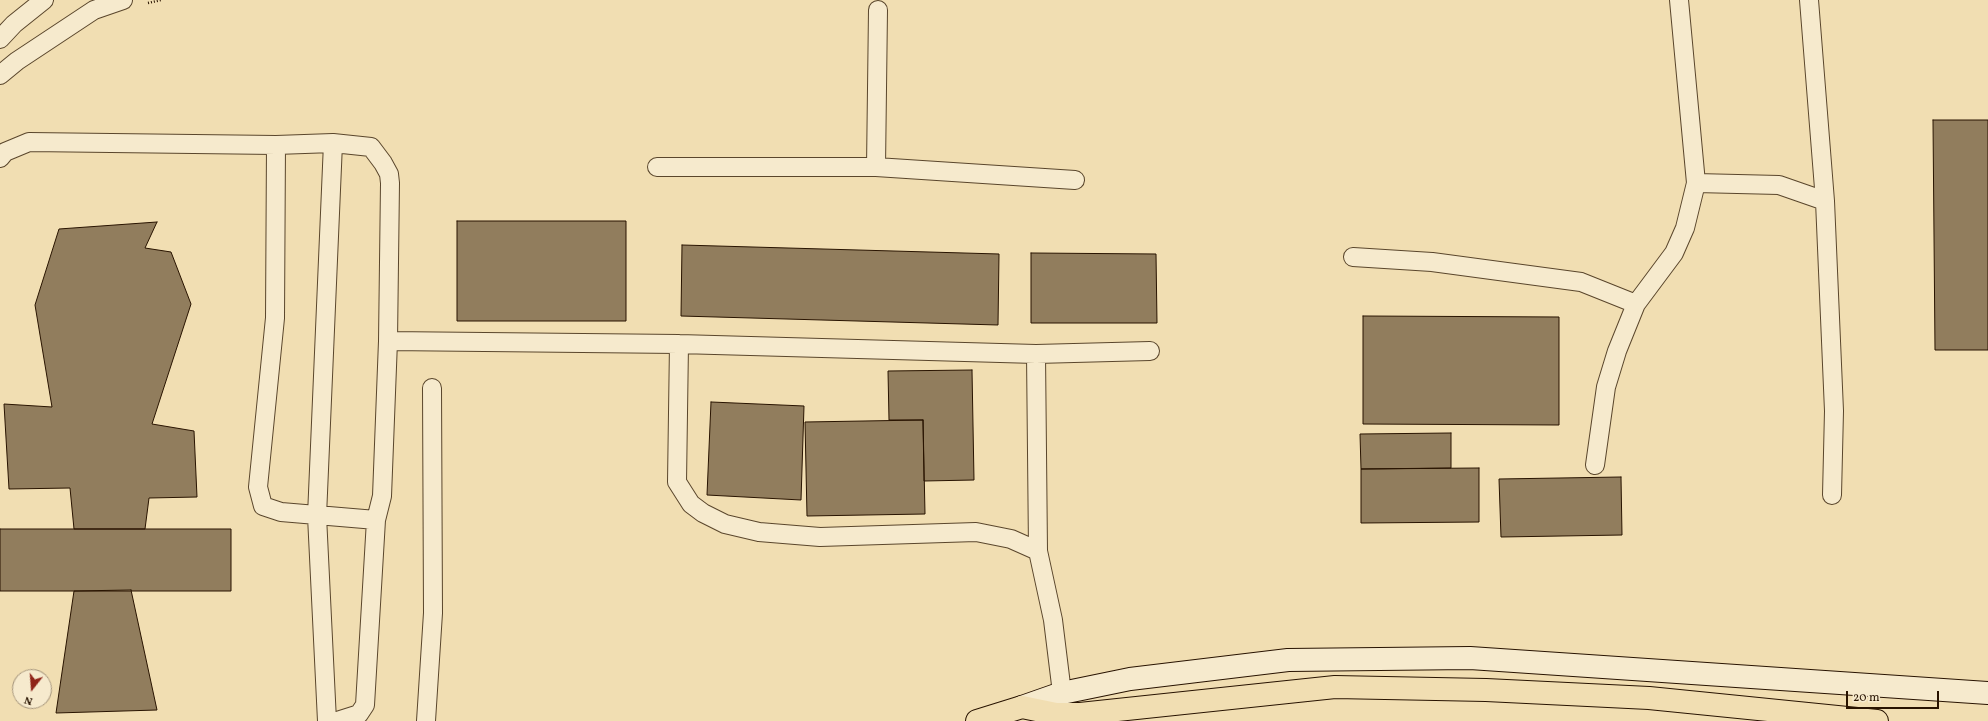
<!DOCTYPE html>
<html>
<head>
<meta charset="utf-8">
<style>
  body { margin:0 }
  #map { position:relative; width:1988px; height:721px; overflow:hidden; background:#f1deb2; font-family:Vollkorn,serif }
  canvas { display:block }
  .north { position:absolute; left:12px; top:669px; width:40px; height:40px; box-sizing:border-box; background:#f6eacd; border:1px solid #a4947b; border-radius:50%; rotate:197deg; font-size:11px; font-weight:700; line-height:16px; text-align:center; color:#281300 }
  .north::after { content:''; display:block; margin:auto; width:14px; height:18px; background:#8f2418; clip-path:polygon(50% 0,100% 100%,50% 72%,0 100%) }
  .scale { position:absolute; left:1846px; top:691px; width:93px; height:18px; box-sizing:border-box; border:2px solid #281300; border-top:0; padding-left:5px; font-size:12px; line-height:14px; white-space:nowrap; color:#281300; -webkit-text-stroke:3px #f6eacd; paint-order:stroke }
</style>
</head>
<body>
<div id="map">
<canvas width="1988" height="721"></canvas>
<div class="north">N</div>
<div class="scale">20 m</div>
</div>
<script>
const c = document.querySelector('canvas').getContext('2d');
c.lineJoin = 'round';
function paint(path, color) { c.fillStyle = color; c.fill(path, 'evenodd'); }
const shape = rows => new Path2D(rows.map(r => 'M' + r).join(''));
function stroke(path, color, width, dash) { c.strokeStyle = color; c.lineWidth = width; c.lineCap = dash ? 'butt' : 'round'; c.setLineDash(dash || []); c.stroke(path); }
const building = shape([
  [1933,120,1988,120,1988,350,1935,350,1933,120],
  [457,221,626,221,626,321,457,321,457,221],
  [157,222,145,248,171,252,191,304,152,424,194,431,197,497,149,498,145,529,74,529,70,488,9,489,4,404,52,407,35,305,59,229,157,222],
  [682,245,999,254,998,325,681,316,682,245],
  [1031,253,1156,254,1157,323,1031,323,1031,253],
  [1363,316,1559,317,1559,425,1363,424,1363,316],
  [972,370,974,480,924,481,923,420,889,420,888,371,972,370],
  [711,402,804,406,801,500,707,495,711,402],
  [923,420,925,514,807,516,805,422,923,420],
  [1451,433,1451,468,1361,469,1360,434,1451,433],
  [1479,468,1479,522,1361,523,1361,469,1479,468],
  [1621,477,1622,535,1501,537,1499,479,1621,477],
  [0,529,231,529,231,591,0,591,0,529],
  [131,590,157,710,56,713,74,591,131,590]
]);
paint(building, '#917d5d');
stroke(building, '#281300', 1);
const lane = shape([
  [1809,0,1825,201,1834,411,1832,495],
  [0,39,14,24,44,0],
  [0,75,17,61,94,10,123,0],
  [0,158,5,152,29,142,276,145,333,143,371,147,383,163,389,174,390,183,388,341,382,496,376,520,281,512,263,506,258,487,275,318,276,145],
  [657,167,876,167,1075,180],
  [876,167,878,10],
  [1696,183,1779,185,1825,201],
  [1353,257,1432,262,1581,282,1636,304],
  [388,341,679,344,1036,354,1150,351],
  [679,344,677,482,691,504,703,513,725,524,759,532,820,537,976,532,1011,539,1038,551],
  [1036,354,1038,551,1053,620,1062,693],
  [1595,465,1606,387,1617,351,1636,304,1674,253,1685,228,1696,183,1679,0],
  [327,721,317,516,333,143],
  [337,721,359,714,365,705,376,520],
  [426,721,433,613,432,388]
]);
const secondary = shape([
  [1022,707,1062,693,1130,679,1288,660,1470,658,1988,693]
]);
const highway = shape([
  [977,721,1022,707,1056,714,1080,714,1335,687,1486,690,1649,698,1877,721]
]);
stroke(lane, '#5a462c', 20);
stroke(secondary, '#281300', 24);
stroke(highway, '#281300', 24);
stroke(shape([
  [148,3,161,0]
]), '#281300', 2.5, [1, 2]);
stroke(lane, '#f6eacd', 18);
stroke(secondary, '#f6eacd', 22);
stroke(highway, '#f1deb2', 22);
</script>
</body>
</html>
